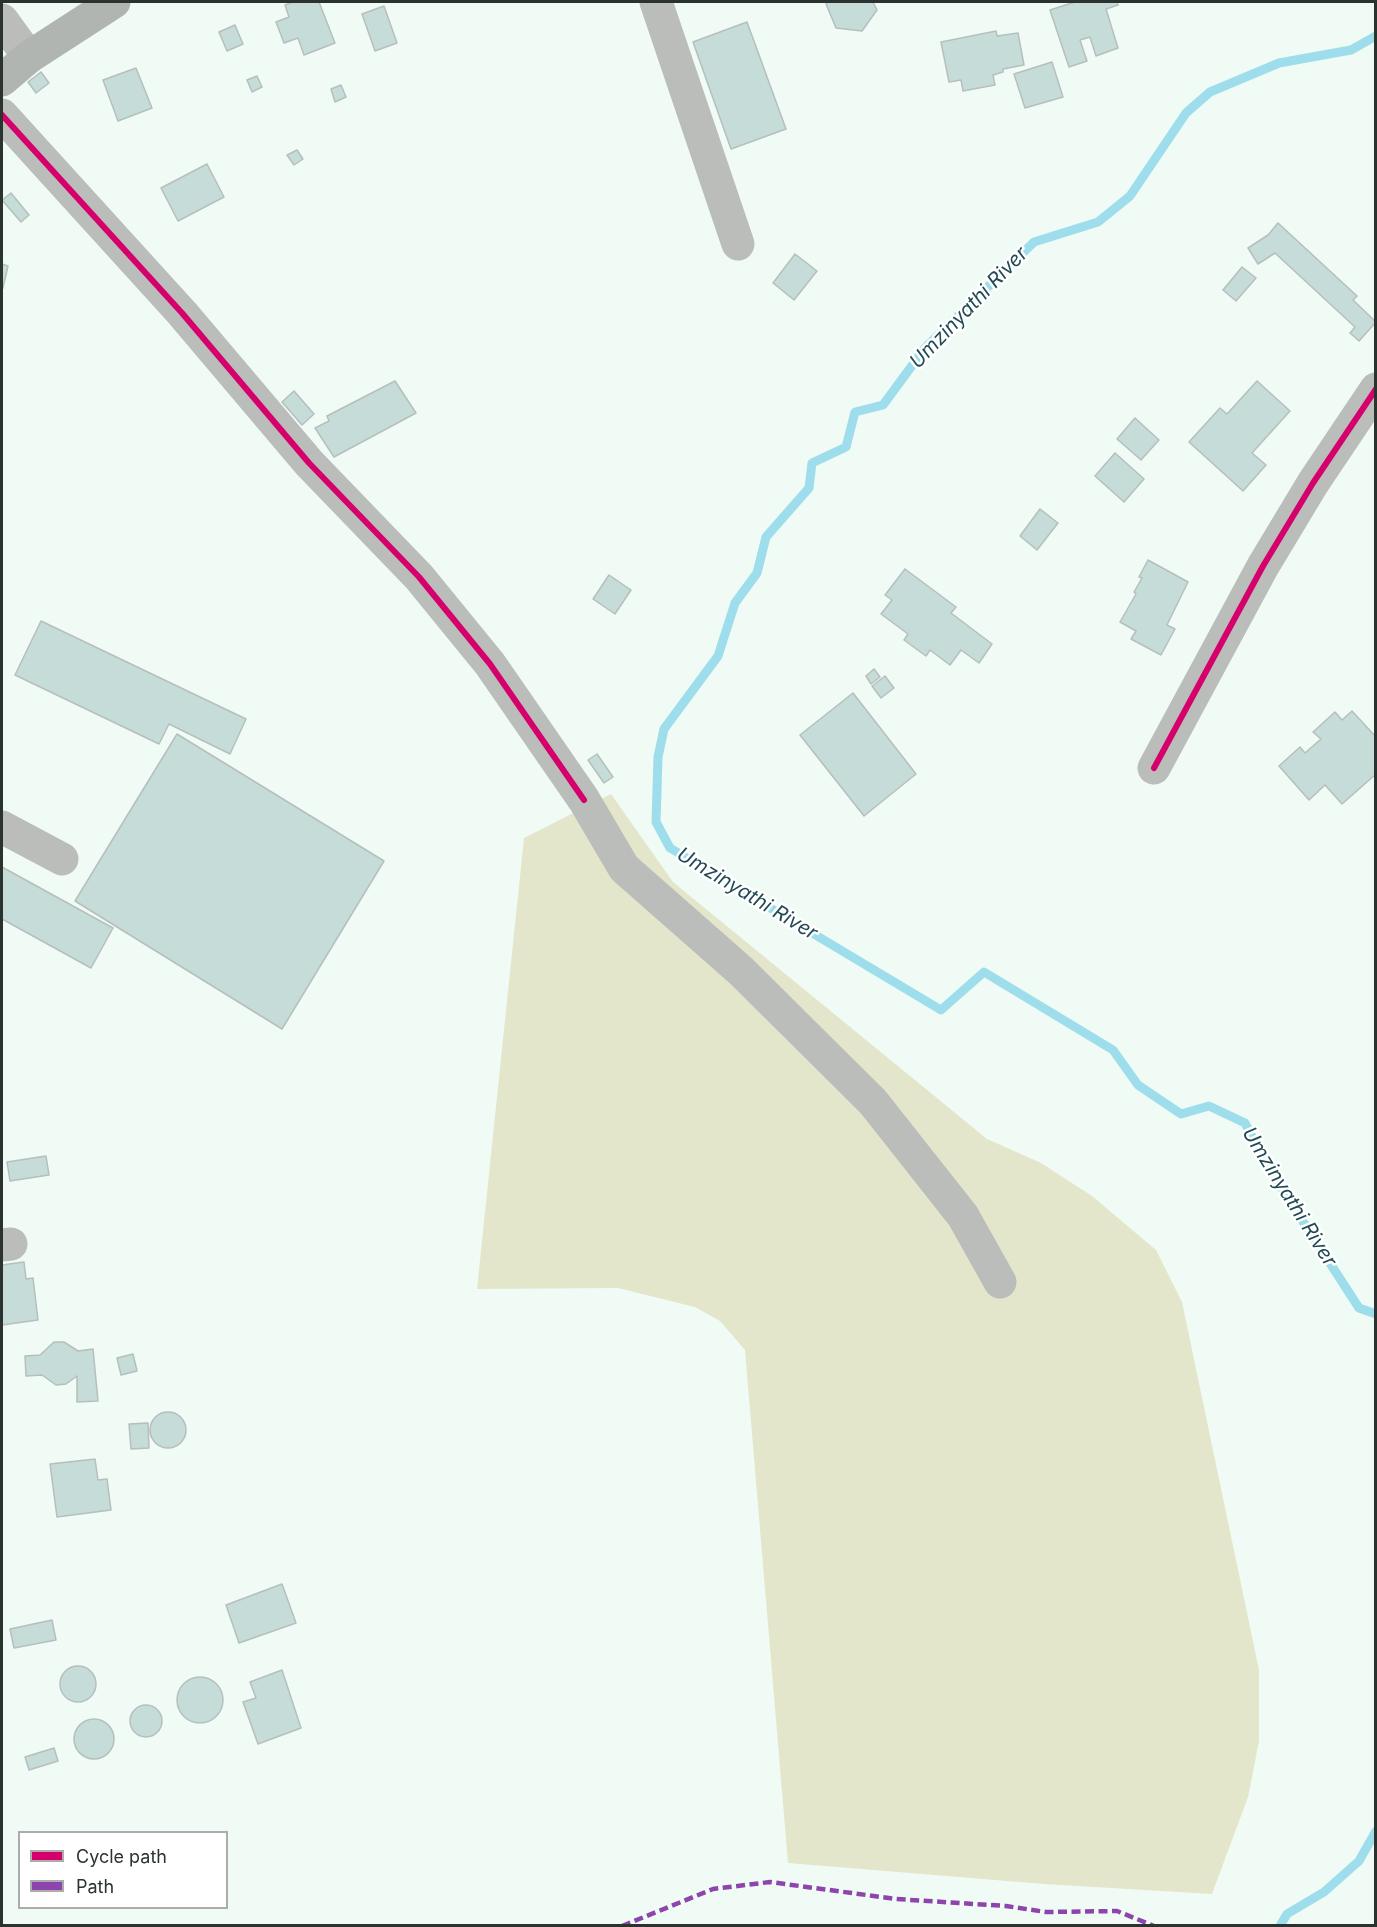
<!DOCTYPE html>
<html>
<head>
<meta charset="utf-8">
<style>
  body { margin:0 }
  #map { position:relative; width:1377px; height:1927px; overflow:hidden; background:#f0fbf5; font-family:Inter,sans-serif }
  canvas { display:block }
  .frame { position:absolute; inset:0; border:3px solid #2b332e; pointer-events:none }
  .legend { position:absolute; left:18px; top:1831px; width:210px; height:78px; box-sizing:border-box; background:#fff; border:2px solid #aaadab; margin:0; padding:8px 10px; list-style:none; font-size:18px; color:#2b332e }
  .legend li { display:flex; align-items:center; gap:12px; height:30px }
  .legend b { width:30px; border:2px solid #aaadab }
</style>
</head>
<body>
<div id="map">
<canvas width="1377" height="1927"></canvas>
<div class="frame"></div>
<ul class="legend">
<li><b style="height:8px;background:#d6006c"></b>Cycle path</li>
<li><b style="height:8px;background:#8e44ad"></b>Path</li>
</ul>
</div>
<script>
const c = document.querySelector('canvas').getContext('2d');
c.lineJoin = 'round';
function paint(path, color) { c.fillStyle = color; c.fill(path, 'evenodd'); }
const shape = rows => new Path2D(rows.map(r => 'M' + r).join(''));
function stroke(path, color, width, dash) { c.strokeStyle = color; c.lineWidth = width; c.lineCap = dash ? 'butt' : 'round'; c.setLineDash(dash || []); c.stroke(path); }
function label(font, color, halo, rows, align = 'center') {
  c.font = font + ' Inter,sans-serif'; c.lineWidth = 5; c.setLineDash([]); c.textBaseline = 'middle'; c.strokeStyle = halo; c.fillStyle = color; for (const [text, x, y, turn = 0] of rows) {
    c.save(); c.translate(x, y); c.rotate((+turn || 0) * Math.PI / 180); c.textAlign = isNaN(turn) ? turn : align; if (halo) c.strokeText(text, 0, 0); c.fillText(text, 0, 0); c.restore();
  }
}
paint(shape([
  [611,794,673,882,987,1139,1041,1163,1092,1196,1156,1250,1182,1302,1259,1670,1259,1741,1248,1797,1212,1894,1044,1884,788,1863,745,1350,720,1321,695,1307,618,1288,477,1289,524,838]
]), '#e3e6cb');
stroke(shape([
  [1376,36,1351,50,1279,63,1210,92,1186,113,1130,196,1098,222,1034,242,925,348,883,405,855,412,846,447,812,463,809,488,766,537,757,573,735,603,718,656,664,729,658,757,656,822,670,848,941,1010,984,972,1113,1050,1138,1085,1181,1114,1209,1106,1245,1123,1267,1166,1359,1308,1376,1314],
  [1280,1926,1287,1914,1324,1892,1359,1861,1376,1831]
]), '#9eddeb', 9);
const building = shape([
  [293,2,319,2,335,43,304,55,298,38,284,43,276,22,289,17,285,5,293,2],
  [828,2,873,2,877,10,862,31,836,28,826,4,828,2],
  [1075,2,1117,2,1118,5,1106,9,1118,48,1096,56,1090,37,1080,40,1087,61,1069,67,1050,10,1075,2],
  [384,6,397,43,375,51,362,14,384,6],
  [747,22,786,129,731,149,693,42,747,22],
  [235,25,243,44,227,51,219,32,235,25],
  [996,31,997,36,1018,33,1024,65,1003,69,1003,72,993,75,995,85,963,91,961,80,949,82,941,42,996,31],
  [1052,62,1063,97,1025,108,1014,74,1052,62],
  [136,68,152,108,118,121,103,80,136,68],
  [41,72,49,83,36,93,28,82,41,72],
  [257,76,262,87,252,92,247,80,257,76],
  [341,85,346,97,335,102,331,89,341,85],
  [297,150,303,159,294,165,287,155,297,150],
  [207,164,224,197,178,221,161,188,207,164],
  [11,193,29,215,21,222,2,200,11,193],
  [1278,223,1357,296,1353,300,1376,322,1359,341,1350,333,1355,327,1275,253,1258,264,1248,248,1268,235,1278,223],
  [795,254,817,271,794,300,773,283,795,254],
  [2,264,8,266,3,288,2,288,2,264],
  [1242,267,1256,278,1236,301,1223,290,1242,267],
  [395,381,416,413,334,457,315,428,329,421,327,416,395,381],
  [1257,381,1290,411,1252,453,1266,465,1243,491,1189,442,1220,408,1227,414,1257,381],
  [294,391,314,414,302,425,282,402,294,391],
  [1135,418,1159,440,1141,460,1117,439,1135,418],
  [1115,453,1144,479,1124,502,1095,476,1115,453],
  [1040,509,1058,523,1037,550,1020,536,1040,509],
  [1148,560,1188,582,1167,625,1175,629,1161,655,1131,639,1136,631,1120,622,1136,594,1134,592,1142,578,1139,577,1148,560],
  [905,569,956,607,951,613,992,644,979,663,961,650,950,665,930,650,926,656,904,640,908,634,881,614,892,600,885,595,905,569],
  [609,575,631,590,615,614,593,599,609,575],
  [41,621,246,719,230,754,169,724,159,744,15,675,41,621],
  [874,669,880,677,871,684,866,676,874,669],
  [885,676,894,688,881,698,872,686,885,676],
  [853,693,916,774,864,816,800,735,853,693],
  [1352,711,1376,737,1376,774,1342,804,1325,785,1309,800,1279,766,1300,747,1305,753,1321,739,1313,732,1335,712,1342,720,1352,711],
  [177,734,384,861,282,1029,75,901,177,734],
  [597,754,613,777,604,783,588,760,597,754],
  [2,867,113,928,91,968,2,919,2,867],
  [46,1156,49,1175,10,1181,7,1162,46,1156],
  [24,1262,26,1279,33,1278,38,1320,2,1325,2,1265,24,1262],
  [54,1342,64,1342,78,1351,93,1349,98,1401,77,1402,77,1376,66,1384,56,1385,42,1375,26,1376,25,1356,40,1355,54,1342],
  [133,1354,137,1371,121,1375,117,1358,133,1354],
  '150 1430a18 18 0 1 1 36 0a18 18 0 1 1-36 0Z',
  [148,1423,149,1448,131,1449,129,1424,148,1423],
  [95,1459,98,1480,107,1479,111,1510,57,1517,50,1464,95,1459],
  [282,1584,296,1623,239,1643,226,1605,282,1584],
  [52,1620,56,1640,14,1648,10,1629,52,1620],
  '60 1684a18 18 0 1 1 36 0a18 18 0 1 1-36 0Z',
  [282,1670,301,1728,258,1744,243,1702,256,1698,250,1682,282,1670],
  '177 1700a23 23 0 1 1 46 0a23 23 0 1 1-46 0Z',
  '130 1721a16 16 0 1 1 32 0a16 16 0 1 1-32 0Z',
  '74 1739a20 20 0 1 1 40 0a20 20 0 1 1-40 0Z',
  [54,1748,58,1761,29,1770,25,1757,54,1748]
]);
paint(building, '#c6dcd8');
stroke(building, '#b6bfbc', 1.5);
stroke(shape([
  [656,2,738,244],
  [2,20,29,57],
  [2,115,182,313,309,463,419,577,490,664,584,800,624,868,741,971,873,1102,963,1216,1000,1282],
  [1154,768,1263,566,1313,483,1376,389],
  [2,827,62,859],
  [2,1245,11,1244]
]), '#babdba', 33);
stroke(shape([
  [2,80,29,57,114,2]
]), '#b0b5b1', 33);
stroke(shape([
  [622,1926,713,1889,770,1882,896,1899,1006,1906,1046,1912,1117,1911,1154,1926]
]), '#8e44ad', 4.5, [9, 4.5]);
stroke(shape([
  [2,115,182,313,309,463,419,577,490,664,584,800],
  [1154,768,1263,566,1313,483,1376,389]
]), '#d6006c', 6);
label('italic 20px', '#224a54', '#fff', [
  ["Umzinyathi River",969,308,-46],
  ["Umzinyathi River",747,894,31],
  ["Umzinyathi River",1289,1197,58]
]);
</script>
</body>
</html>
